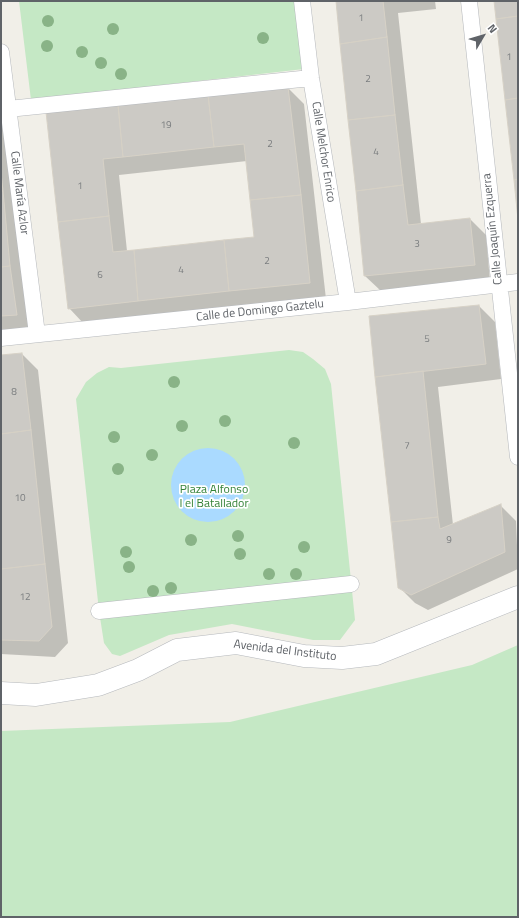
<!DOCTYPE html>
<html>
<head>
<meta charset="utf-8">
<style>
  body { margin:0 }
  #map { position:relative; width:519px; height:918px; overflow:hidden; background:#f1efe8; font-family:"Titillium Web",sans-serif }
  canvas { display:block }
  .frame { position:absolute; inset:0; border:2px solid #5f6368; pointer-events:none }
  .north { position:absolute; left:463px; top:16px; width:40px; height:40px; -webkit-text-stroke:3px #fff; paint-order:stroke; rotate:52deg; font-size:11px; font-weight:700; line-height:16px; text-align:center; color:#5f6368 }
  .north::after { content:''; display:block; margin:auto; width:14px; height:18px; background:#5f6368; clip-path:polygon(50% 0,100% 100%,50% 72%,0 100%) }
</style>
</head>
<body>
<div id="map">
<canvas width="519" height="918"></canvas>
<div class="frame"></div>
<div class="north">N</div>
</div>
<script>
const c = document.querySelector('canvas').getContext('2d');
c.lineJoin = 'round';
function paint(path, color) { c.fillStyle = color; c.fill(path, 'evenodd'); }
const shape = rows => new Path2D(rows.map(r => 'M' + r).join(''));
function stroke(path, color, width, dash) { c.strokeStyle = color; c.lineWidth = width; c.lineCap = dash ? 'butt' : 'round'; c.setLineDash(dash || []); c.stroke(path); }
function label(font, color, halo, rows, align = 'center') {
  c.font = font + ' "Titillium Web",sans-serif'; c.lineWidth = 3.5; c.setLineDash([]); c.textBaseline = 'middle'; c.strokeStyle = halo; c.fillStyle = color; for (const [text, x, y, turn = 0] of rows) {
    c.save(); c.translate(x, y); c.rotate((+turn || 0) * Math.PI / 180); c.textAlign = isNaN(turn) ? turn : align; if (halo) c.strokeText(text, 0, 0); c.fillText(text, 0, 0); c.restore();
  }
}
paint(shape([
  [19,1,295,1,304,69,31,100],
  [289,350,303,352,313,359,325,369,331,384,355,620,340,640,313,640,232,624,169,635,120,656,112,654,104,643,99,611,76,399,86,382,97,373,109,367,121,368],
  [518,645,518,917,1,917,1,731,230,722,472,665]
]), '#c5e8c5');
paint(shape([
  '171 485a37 37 0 1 1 74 0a37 37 0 1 1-74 0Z'
]), '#aadaff');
paint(shape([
  [336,1,435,1,436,9,398,13,421,224,470,219,486,235,490,281,381,291,365,276],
  [1,54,32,330,1,333],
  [288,88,304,104,326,299,84,324,69,308,47,113],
  [247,161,255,238,127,251,119,175],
  [479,306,495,322,501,379,438,387,453,525,500,505,516,521,518,569,428,610,415,603,399,587,370,317],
  [22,354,38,370,68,643,55,657,1,654,1,356]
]), '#0003');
const building = shape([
  [336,1,383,1,387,37,340,44,336,1],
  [494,1,518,1,518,16,496,19,494,1],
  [518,16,518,98,505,100,496,19,518,16],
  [387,37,395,115,348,120,340,44,387,37],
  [288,87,301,195,250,200,244,144,214,147,208,95,288,87],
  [208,95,214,147,123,157,118,105,208,95],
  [518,98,518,179,514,180,505,100,518,98],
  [118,105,123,157,103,159,109,216,58,222,46,112,118,105],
  [395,115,403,185,356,191,348,120,395,115],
  [1,173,3,191,1,191,1,173],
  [518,179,518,220,514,180,518,179],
  [403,185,408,225,470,218,475,265,364,276,356,191,403,185],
  [1,191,3,191,10,266,1,267,1,191],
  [301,195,310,283,229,291,224,240,254,237,250,200,301,195],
  [109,216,113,252,134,250,138,301,68,309,58,222,109,216],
  [224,240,229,291,138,301,134,250,224,240],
  [10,266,17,315,1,316,1,267,10,266],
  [479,305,486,364,375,377,369,316,479,305],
  [22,353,31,430,1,434,1,355,22,353],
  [423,371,438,517,391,522,375,377,423,371],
  [31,430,45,564,1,569,1,434,31,430],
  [501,504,505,552,411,595,398,588,391,522,438,517,440,529,501,504],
  [45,564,52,627,39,641,1,640,1,569,45,564]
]);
paint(building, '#cccac5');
stroke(building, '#d6d1c6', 1);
const pedestrian = shape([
  [302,1,311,78,348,302],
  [469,1,518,457],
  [1,52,37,334],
  [8,109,311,78],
  [1,338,348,302,518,282],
  [99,611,351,584]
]);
const tertiary = shape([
  [1,693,36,695,98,685,138,670,177,650,236,643,304,656,342,658,376,654,518,597]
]);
stroke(pedestrian, '#b5b8bc', 17);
stroke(tertiary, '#b5b8bc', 23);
stroke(pedestrian, '#fff', 16);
stroke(tertiary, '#fff', 22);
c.fillStyle = '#89b387';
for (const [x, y] of [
  [48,21],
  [113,29],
  [263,38],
  [47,46],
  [82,52],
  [101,63],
  [121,74],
  [174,382],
  [225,421],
  [182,426],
  [114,437],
  [294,443],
  [152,455],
  [118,469],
  [238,536],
  [191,540],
  [304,547],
  [126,552],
  [240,554],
  [129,567],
  [269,574],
  [296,574],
  [171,588],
  [153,591]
]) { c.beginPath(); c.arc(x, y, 6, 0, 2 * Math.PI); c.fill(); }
label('10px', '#7a7d7f', null, [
  ["1",361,19],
  ["1",509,58],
  ["2",368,80],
  ["19",166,126],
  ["2",270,145],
  ["4",376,153],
  ["1",80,187],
  ["3",417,245],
  ["2",267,262],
  ["4",181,271],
  ["6",100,276],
  ["5",427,340],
  ["8",14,393],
  ["7",407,447],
  ["10",20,499],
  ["9",449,541],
  ["12",25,598]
]);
label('12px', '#5f6368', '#fff', [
  ["Calle Melchor Enrico",323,152,81],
  ["Calle María Azlor",19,193,83],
  ["Calle Joaquín Ezquerra",493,229,-96],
  ["Calle de Domingo Gaztelu",260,311,-6],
  ["Avenida del Instituto",285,651,7]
]);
label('12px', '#348238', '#fff', [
  ["Plaza Alfonso",214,490],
  ["I el Batallador",214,504]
]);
</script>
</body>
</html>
